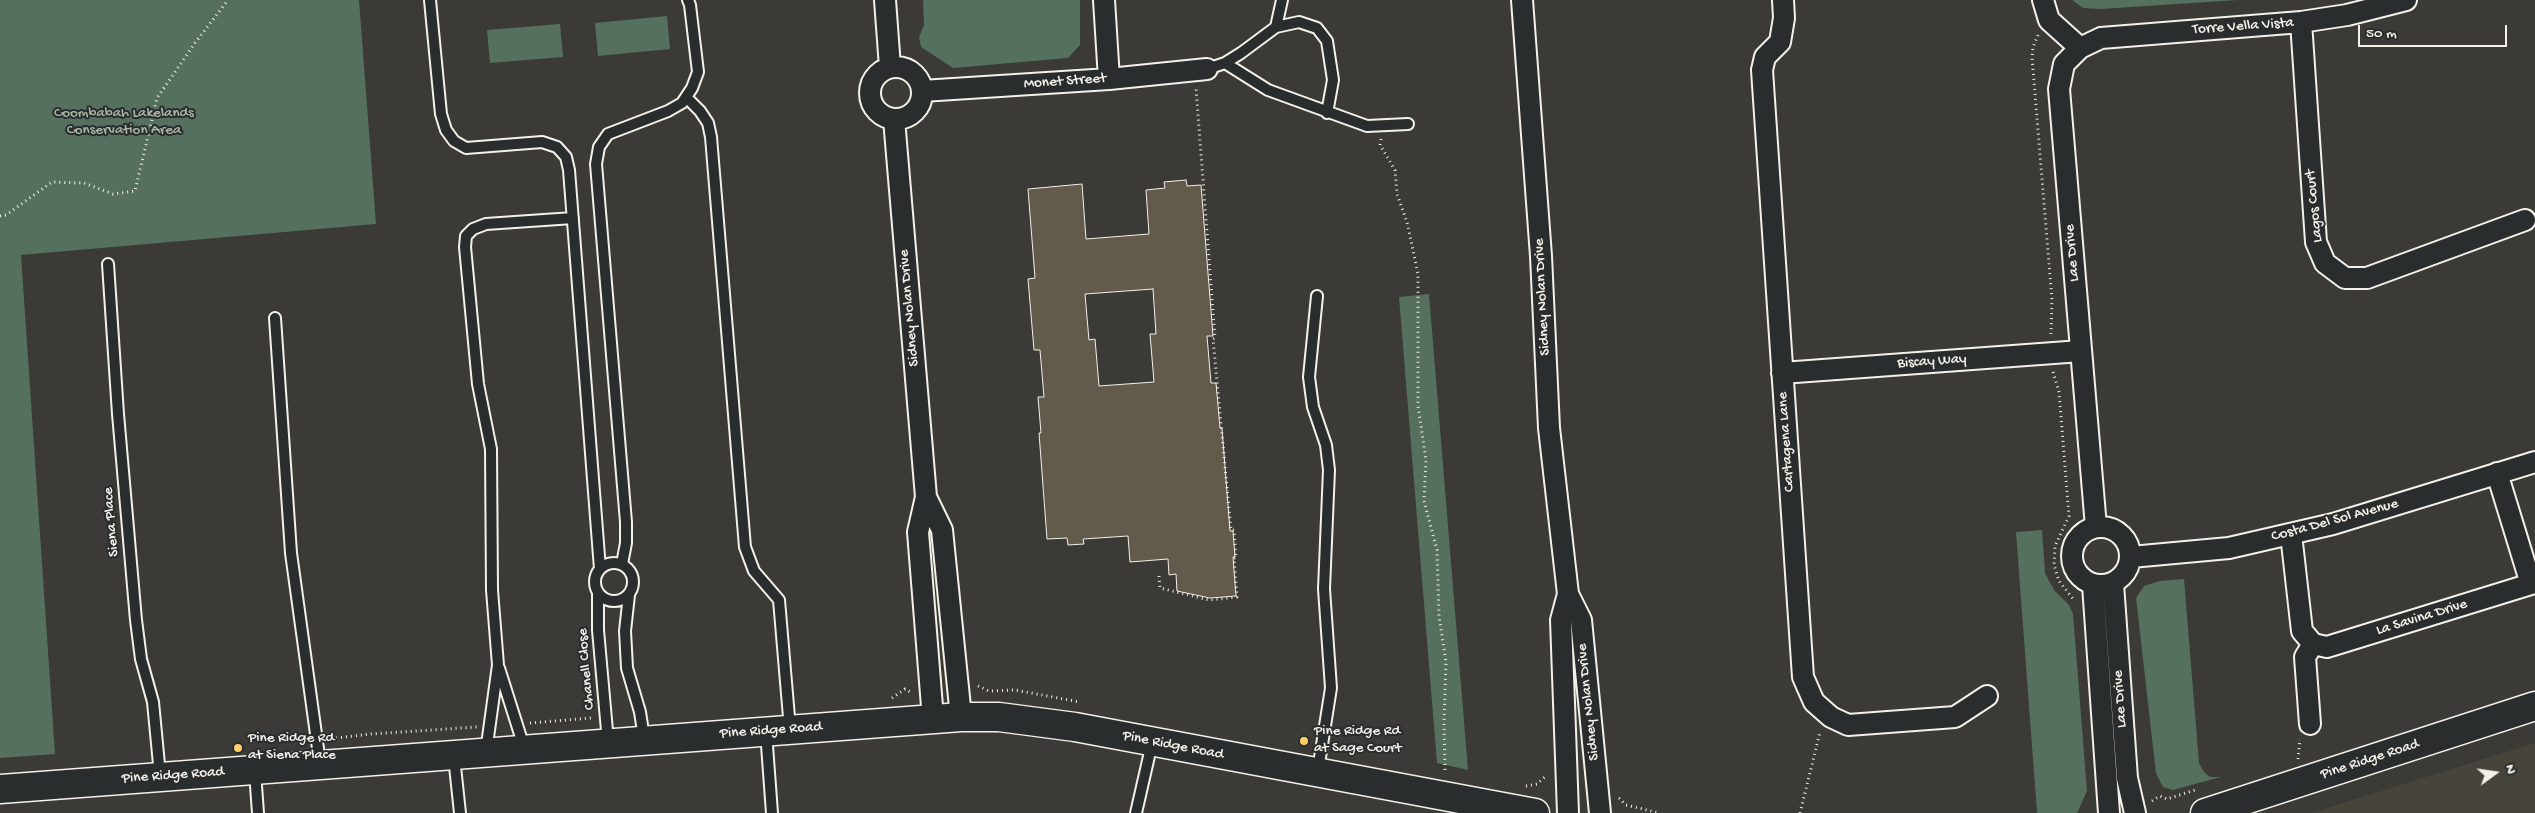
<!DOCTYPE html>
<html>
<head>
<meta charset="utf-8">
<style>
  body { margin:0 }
  #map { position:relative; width:2535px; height:813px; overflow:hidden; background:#3b3a36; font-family:"Gochi Hand",sans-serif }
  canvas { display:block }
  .north { position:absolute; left:2470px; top:748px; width:50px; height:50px; -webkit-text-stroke:4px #2a2d2e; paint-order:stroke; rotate:76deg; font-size:14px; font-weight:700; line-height:20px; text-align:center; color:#f4f1e8 }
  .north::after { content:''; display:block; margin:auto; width:18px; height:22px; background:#f4f1e8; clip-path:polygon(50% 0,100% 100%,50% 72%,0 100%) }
  .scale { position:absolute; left:2358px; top:25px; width:149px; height:22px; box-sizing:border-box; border:2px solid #f4f1e8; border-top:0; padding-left:6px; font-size:15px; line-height:18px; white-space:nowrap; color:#f4f1e8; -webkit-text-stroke:4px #2a2d2e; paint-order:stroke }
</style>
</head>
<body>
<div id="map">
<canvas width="2535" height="813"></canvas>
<div class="north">N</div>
<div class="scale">50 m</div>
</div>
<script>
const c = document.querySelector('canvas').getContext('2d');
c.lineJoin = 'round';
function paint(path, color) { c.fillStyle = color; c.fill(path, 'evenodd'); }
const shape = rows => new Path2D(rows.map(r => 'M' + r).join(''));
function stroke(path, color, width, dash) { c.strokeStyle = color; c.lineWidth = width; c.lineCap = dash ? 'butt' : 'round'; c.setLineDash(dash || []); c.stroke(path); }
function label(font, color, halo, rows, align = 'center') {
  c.font = font + ' "Gochi Hand",sans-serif'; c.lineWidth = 4; c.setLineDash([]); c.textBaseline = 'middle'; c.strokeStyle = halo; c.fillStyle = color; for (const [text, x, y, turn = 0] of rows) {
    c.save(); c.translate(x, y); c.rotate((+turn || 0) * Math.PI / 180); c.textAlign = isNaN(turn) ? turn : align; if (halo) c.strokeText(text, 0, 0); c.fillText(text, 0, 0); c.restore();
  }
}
paint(shape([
  [2535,743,2535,813,2311,813]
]), '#47443c');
paint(shape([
  [0,0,359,0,376,224,21,255,55,754,0,758],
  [923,0,1080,0,1080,45,1068,58,953,68,921,47,919,37,924,25],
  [2072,0,2238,0,2101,9,2083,8],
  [667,16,670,49,598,56,595,23],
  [560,24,563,57,490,63,487,30],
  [1429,294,1468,770,1437,763,1399,297],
  [2042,530,2045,573,2054,590,2069,605,2073,614,2087,791,2077,813,2037,813,2016,532],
  [2184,579,2199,763,2204,772,2210,777,2221,777,2173,790,2163,787,2156,773,2136,598,2144,586,2160,581]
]), '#55705f');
const building = shape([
  [1186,180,1187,186,1201,185,1213,336,1207,336,1211,383,1216,383,1220,428,1222,428,1230,531,1233,531,1235,557,1233,557,1236,596,1210,598,1177,591,1176,574,1169,575,1168,559,1130,562,1128,536,1083,539,1084,544,1068,545,1067,538,1047,539,1039,433,1041,433,1038,397,1044,397,1040,350,1034,350,1028,279,1035,278,1028,189,1082,184,1086,239,1149,234,1146,190,1165,188,1164,182,1186,180],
  [1153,289,1156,334,1150,334,1154,382,1099,386,1095,339,1089,340,1085,294,1153,289]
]);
paint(building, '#625a4a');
stroke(building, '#f4f1e8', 1);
const lane = shape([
  [430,0,441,114,446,130,454,141,466,148,542,142,557,147,566,157,569,170,600,569],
  [1276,27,1299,22,1317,28,1327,41,1333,80,1327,113],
  [1225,63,1268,90,1367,126,1408,124],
  [1207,69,1225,63,1241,53,1276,27,1282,0],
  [686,97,700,111,708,123,711,137,745,547,754,571,779,600,790,729],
  [108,264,118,414,136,620,141,659,153,702,160,775],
  [1317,296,1309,377,1313,407,1326,445,1329,470,1324,589,1331,688,1318,770],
  [275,318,291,553,320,763],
  '595 582a19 19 0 1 1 38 0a19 19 0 1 1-38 0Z',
  [622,564,626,543,626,522,596,164,599,147,608,134,668,111,682,103,692,88,698,72,690,5,688,0],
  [598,592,598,630,608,742],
  [629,595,625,631,627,668,640,712,644,738],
  [499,668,524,747],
  [766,732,772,813],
  [486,752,498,665,492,590,491,449,478,384,465,247,466,236,473,229,486,224,573,218],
  [454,757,460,813],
  [255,772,258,813],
  [1136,813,1152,743]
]);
const street = shape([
  [885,0,890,67],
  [1104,0,1109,79],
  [1522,0,1541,256,1549,428,1568,594,1581,620,1600,813],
  [1783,0,1784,18,1780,42,1765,57,1762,70,1803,677,1814,702,1831,717,1848,725,1955,717,1987,696],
  [2043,0,2049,20,2080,48],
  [2301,22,2316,242,2325,263,2345,278,2367,278,2525,220],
  '870 93a26 26 0 1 1 52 0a26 26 0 1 1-52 0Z',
  [922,91,1109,79,1207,69],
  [894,119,926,497,918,532,933,719],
  [1782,373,2081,351],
  [2497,473,2531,584,2535,583],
  [926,497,942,530,961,717],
  '2072 556a29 29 0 1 1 58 0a29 29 0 1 1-58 0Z',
  [2096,527,2059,89,2064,64,2080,48,2101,38,2301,22,2347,15,2406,0],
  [2291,534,2302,631,2313,644,2327,647,2531,584],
  [2131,557,2229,548,2333,524,2535,462],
  [2113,584,2127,778,2135,813],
  [2093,585,2109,813],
  [2310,724,2305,657,2313,644],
  [1568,813,1561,620,1568,594]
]);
const secondary = shape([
  [0,789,961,717,999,717,1075,727,1535,813],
  [2205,813,2535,706]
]);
stroke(lane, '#f4f1e8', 14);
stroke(street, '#f4f1e8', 24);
stroke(secondary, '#f4f1e8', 31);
stroke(shape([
  [2038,35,2033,47,2032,57,2052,300,2051,334],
  [1381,139,1380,145,1395,170,1397,194,1407,222,1418,274,1418,406,1426,460,1424,501,1437,550,1439,616,1446,662,1444,720,1445,772],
  [0,216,6,215,52,182,84,183,113,194,135,191,157,98,195,43,228,0],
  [2053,372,2059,392,2069,516,2055,546,2054,565,2059,581,2074,600],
  [1159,576,1160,588,1209,600,1237,597,1234,558,1236,558,1234,530,1231,530,1213,339,1215,338,1196,88],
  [978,686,989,691,1015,690,1080,702],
  [892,698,905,689,912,693],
  [530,723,591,718],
  [336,738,371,734,477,727],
  [2298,759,2300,739],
  [1526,786,1537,784,1546,776],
  [1619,798,1626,805,1659,813],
  [2152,801,2160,796,2167,799,2195,790],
  [1800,813,1820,732]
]), '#f4f1e8', 3, [1, 4]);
stroke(lane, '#2a2d2e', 10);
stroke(street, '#2a2d2e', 20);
stroke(secondary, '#2a2d2e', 28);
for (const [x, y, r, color] of [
  [1304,741,5,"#ffd166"],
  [238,748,5,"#ffd166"]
]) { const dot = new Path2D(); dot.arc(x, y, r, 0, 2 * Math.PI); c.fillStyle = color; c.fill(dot); stroke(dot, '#2a2d2e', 2); }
label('15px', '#f4f1e8', '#2a2d2e', [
  ["Torre Vella Vista",2243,27,-4],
  ["Monet Street",1065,82,-4],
  ["Lagos Court",2315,206,-96],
  ["Lae Drive",2073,253,-95],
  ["Sidney Nolan Drive",1543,297,-93],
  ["Sidney Nolan Drive",910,308,-95],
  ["Biscay Way",1932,362,-4],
  ["Cartagena Lane",1787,442,-94],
  ["Costa Del Sol Avenue",2335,521,-15],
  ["Siena Place",112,522,-95],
  ["La Savina Drive",2422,618,-17],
  ["Chanell Close",587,669,-95],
  ["Lae Drive",2121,699,-94],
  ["Sidney Nolan Drive",1589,702,-96],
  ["Pine Ridge Road",771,731,-4],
  ["Pine Ridge Road",1173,746,11],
  ["Pine Ridge Road",2370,760,-18],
  ["Pine Ridge Road",173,776,-4]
]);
label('15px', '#acb7aa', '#2a2d2e', [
  ["Coombabah Lakelands",124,114],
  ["Conservation Area",124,131]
]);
label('15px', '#f4f1e8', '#2a2d2e', [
  ["Pine Ridge Rd",1314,732],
  ["at Sage Court",1314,749],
  ["Pine Ridge Rd",248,739],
  ["at Siena Place",248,756]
], 'left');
</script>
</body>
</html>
